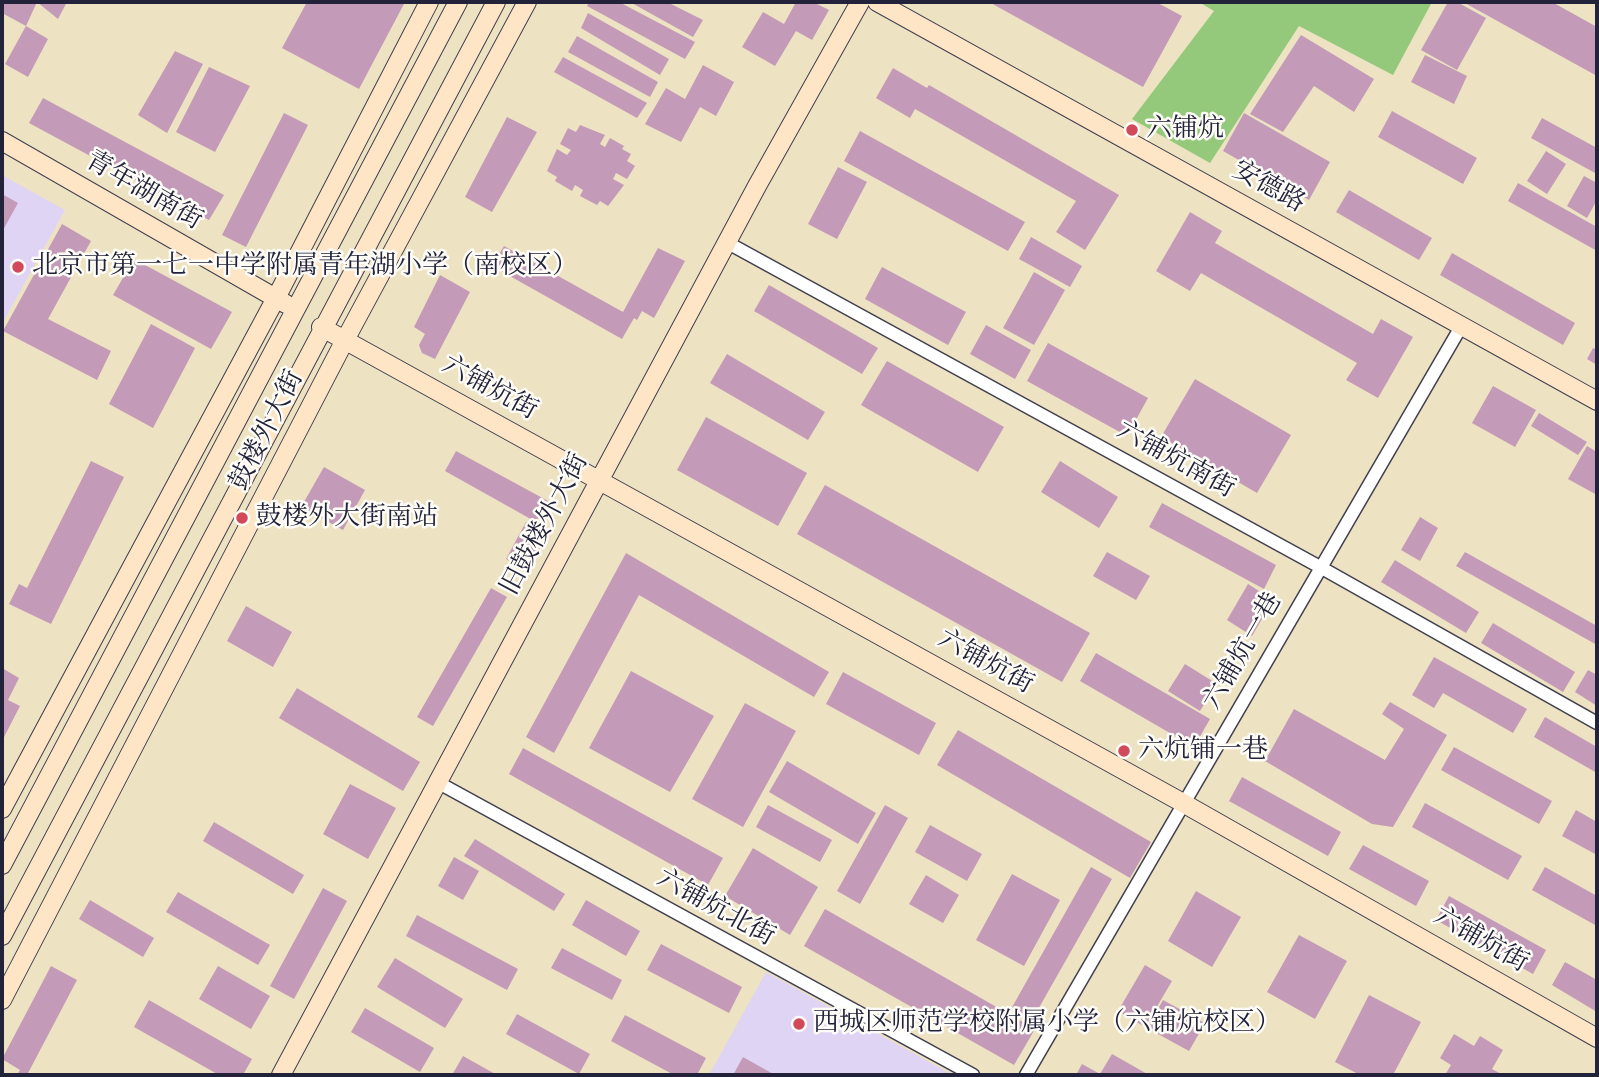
<!DOCTYPE html>
<html>
<head>
<meta charset="utf-8">
<style>
  body { margin:0 }
  #map { position:relative; width:1599px; height:1077px; overflow:hidden; background:#ede2c1; font-family:"IM FELL Double Pica",serif }
  canvas { display:block }
  .frame { position:absolute; inset:0; border:4px solid #22223b; pointer-events:none }
</style>
</head>
<body>
<div id="map">
<canvas width="1599" height="1077"></canvas>
<div class="frame"></div>
</div>
<script>
const c = document.querySelector('canvas').getContext('2d');
c.lineJoin = 'round';
function paint(path, color) { c.fillStyle = color; c.fill(path, 'evenodd'); }
const shape = rows => new Path2D(rows.map(r => 'M' + r).join(''));
function stroke(path, color, width, dash) { c.strokeStyle = color; c.lineWidth = width; c.lineCap = dash ? 'butt' : 'round'; c.setLineDash(dash || []); c.stroke(path); }
function label(font, color, halo, rows, align = 'center') {
  c.font = font + ' "IM FELL Double Pica","Noto Serif SC",serif'; c.lineWidth = 5; c.setLineDash([]); c.textBaseline = 'middle'; c.strokeStyle = halo; c.fillStyle = color; for (const [text, x, y, turn = 0] of rows) {
    c.save(); c.translate(x, y); c.rotate((+turn || 0) * Math.PI / 180); c.textAlign = isNaN(turn) ? turn : align; if (halo) c.strokeText(text, 0, 0); c.fillText(text, 0, 0); c.restore();
  }
}
paint(shape([
  [2,175,65,210,2,324],
  [766,972,953,1075,709,1075]
]), '#e0d4f4');
paint(shape([
  [1199,2,1432,2,1393,75,1299,26,1210,163,1132,119,1214,11]
]), '#94c97b');
paint(shape([
  [2,2,67,2,58,19,37,2,26,26,48,39,28,77,5,64,26,26,2,13],
  [307,2,405,2,359,89,282,48],
  [589,2,619,2,695,42,685,59,587,6],
  [630,2,667,2,703,20,693,37],
  [796,2,813,2,829,10,812,40,796,31,775,66,742,47,763,12,784,24],
  [989,2,1156,2,1182,16,1143,87],
  [1448,2,1457,2,1486,18,1457,70,1421,50],
  [1463,2,1552,2,1597,27,1597,76],
  [588,13,669,59,660,75,581,28],
  [1301,35,1374,79,1354,112,1314,86,1283,132,1250,114],
  [577,36,658,82,650,97,568,52],
  [175,51,203,64,167,133,138,115],
  [1425,55,1467,76,1454,104,1411,82],
  [563,57,647,103,637,118,554,72],
  [703,65,734,82,716,116,700,107,681,142,645,124,666,88,685,99],
  [209,67,250,86,215,152,176,132],
  [893,68,927,88,929,85,1119,195,1085,250,1056,232,1076,201,915,109,910,118,876,98],
  [43,98,224,195,209,220,29,123],
  [1392,111,1477,158,1463,184,1378,137],
  [284,113,308,125,246,247,222,235],
  [1244,113,1330,162,1309,200,1223,151],
  [507,117,537,132,492,212,465,197],
  [1542,118,1597,148,1597,174,1531,138],
  [580,125,605,135,600,144,605,147,610,138,624,146,622,149,631,154,627,161,635,166,627,179,616,173,613,179,624,185,608,206,600,201,597,205,580,196,583,190,575,185,572,191,555,181,557,177,547,171,557,149,567,155,571,150,560,144,568,128,576,132],
  [860,131,1025,222,1008,251,844,161],
  [1546,151,1566,164,1547,194,1527,181],
  [838,167,867,182,837,239,808,224],
  [1584,176,1597,183,1597,200,1587,218,1567,206],
  [1518,183,1597,227,1597,251,1508,201],
  [1349,190,1432,238,1419,260,1336,212],
  [2,194,18,203,2,232],
  [1190,212,1222,231,1215,243,1373,334,1381,319,1413,337,1378,398,1346,380,1357,363,1201,273,1190,291,1156,271],
  [62,224,91,241,48,319,111,351,97,380,3,331],
  [1031,237,1082,266,1070,287,1019,259],
  [504,246,623,312,658,248,685,261,654,318,642,311,637,320,634,318,622,339,492,266],
  [1452,253,1575,323,1563,345,1440,275],
  [134,259,232,312,211,349,113,295],
  [882,267,966,312,948,345,865,299],
  [1034,272,1065,290,1034,345,1003,328],
  [440,275,470,292,435,359,422,353,419,345,425,334,414,327],
  [769,285,878,348,862,374,754,311],
  [151,324,195,348,153,428,109,404],
  [986,325,1031,350,1015,379,970,354],
  [1048,343,1148,398,1127,436,1027,381],
  [1593,348,1597,350,1597,365,1587,359],
  [727,354,825,412,808,440,710,383],
  [887,361,1004,427,978,472,861,405],
  [1195,379,1291,435,1257,493,1161,437],
  [1493,386,1536,410,1515,447,1472,423],
  [1539,413,1587,442,1578,455,1531,426],
  [706,417,807,473,778,526,677,470],
  [1587,446,1597,452,1597,495,1568,479],
  [456,451,548,501,536,522,445,471],
  [91,461,124,477,51,624,9,604,19,584,27,588],
  [1060,461,1118,497,1099,528,1041,492],
  [324,467,365,490,343,530,301,507],
  [825,485,1090,633,1062,682,797,534],
  [1162,503,1276,565,1264,589,1149,527],
  [1420,517,1438,528,1420,561,1401,550],
  [526,522,548,534,527,571,506,559],
  [1107,552,1150,576,1136,600,1093,576],
  [1465,552,1597,626,1597,645,1456,566],
  [626,553,829,672,814,697,639,595,554,753,526,737],
  [1395,560,1479,612,1466,633,1381,582],
  [1248,584,1273,600,1252,636,1227,620],
  [491,588,507,597,433,726,417,717],
  [246,606,292,632,273,667,227,641],
  [1493,623,1575,672,1563,692,1481,643],
  [1096,653,1210,719,1194,747,1080,681],
  [1434,657,1527,709,1513,733,1443,693,1434,708,1412,695],
  [1185,664,1217,684,1200,711,1168,691],
  [2,668,19,678,8,700,20,706,2,741],
  [1588,670,1597,675,1597,706,1575,692],
  [631,671,714,716,670,792,589,748],
  [843,672,936,723,919,755,826,704],
  [297,688,420,762,403,791,279,718],
  [1390,702,1447,735,1393,827,1372,824,1265,761,1294,709,1385,760,1404,729,1382,714],
  [745,703,796,731,743,827,692,799],
  [1545,717,1597,747,1597,773,1534,737],
  [958,730,1151,842,1130,878,937,765],
  [1454,747,1552,801,1539,824,1441,770],
  [523,748,723,858,708,885,509,774],
  [787,761,876,813,858,844,769,792],
  [1242,777,1341,832,1328,856,1229,801],
  [350,784,396,808,368,859,323,834],
  [1425,803,1522,856,1508,880,1412,827],
  [768,805,832,840,820,862,756,827],
  [885,805,908,818,860,904,837,891],
  [1576,810,1597,822,1597,855,1562,836],
  [214,822,304,875,293,894,203,841],
  [930,825,982,854,967,881,915,852],
  [475,839,565,894,554,911,464,856],
  [1363,845,1429,881,1416,906,1349,869],
  [753,848,818,887,790,935,725,896],
  [454,857,479,871,463,900,438,886],
  [1091,867,1112,879,1032,1020,1011,1009],
  [1545,867,1597,896,1597,926,1532,890],
  [1012,874,1060,900,1024,966,976,940],
  [926,875,959,895,943,923,909,904],
  [323,888,347,901,294,999,270,986],
  [1196,891,1241,917,1212,967,1168,941],
  [178,892,270,945,258,965,166,912],
  [1449,896,1546,950,1533,974,1436,920],
  [90,900,154,938,143,957,79,919],
  [586,900,640,931,626,956,572,925],
  [825,909,1035,1029,1014,1065,804,946],
  [417,915,518,969,507,990,406,936],
  [1299,935,1347,961,1315,1019,1267,992],
  [661,944,742,987,729,1013,647,970],
  [562,948,622,980,612,1000,551,968],
  [395,958,463,999,445,1028,377,987],
  [1565,962,1597,980,1597,1012,1552,985],
  [1145,965,1172,981,1145,1027,1118,1011],
  [51,966,77,980,27,1075,17,1075,20,1070,2,1059],
  [218,966,270,996,251,1029,199,999],
  [1369,995,1421,1022,1393,1075,1360,1075,1335,1062],
  [149,1000,252,1059,243,1075,219,1075,134,1027],
  [1163,1000,1205,1023,1189,1051,1147,1028],
  [365,1008,434,1048,420,1072,351,1032],
  [517,1014,590,1054,579,1074,506,1034],
  [625,1015,706,1058,697,1075,674,1075,611,1041],
  [1454,1034,1474,1046,1480,1036,1503,1050,1492,1069,1503,1075,1445,1075,1451,1065,1440,1058],
  [1112,1054,1149,1075,1076,1075,1082,1064,1100,1074],
  [463,1056,497,1075,452,1075],
  [743,1057,775,1075,733,1075]
]), '#c39bb8');
const street = shape([
  [728,243,1320,567,1597,723],
  [437,782,973,1075],
  [1026,1075,1462,325]
]);
const secondary = shape([
  [877,2,1597,401],
  [2,141,286,304],
  [321,327,1183,803,1597,1038],
  [2,809,276,298,429,2],
  [2,865,458,2],
  [2,936,496,2],
  [2,1000,345,340,527,2],
  [281,1075,757,186,860,2]
]);
stroke(street, '#403f4f', 15);
stroke(secondary, '#403f4f', 20);
stroke(street, '#fff', 12);
stroke(secondary, '#fde5c5', 18);
for (const [x, y, r, color] of [
  [1132,130,7,"#d1495b"],
  [18,267,7,"#d1495b"],
  [242,518,7,"#d1495b"],
  [1124,751,7,"#d1495b"],
  [799,1024,7,"#d1495b"]
]) { const dot = new Path2D(); dot.arc(x, y, r, 0, 2 * Math.PI); c.fillStyle = color; c.fill(dot); stroke(dot, '#fdfcf7', 2.5); }
label('26px', '#22223b', '#fdfcf7', [
  ["六铺炕",1146,130],
  ["北京市第一七一中学附属青年湖小学（南校区）",32,267],
  ["鼓楼外大街南站",256,518],
  ["六炕铺一巷",1138,751],
  ["西城区师范学校附属小学（六铺炕校区）",813,1024]
], 'left');
label('26px', '#22223b', '#fdfcf7', [
  ["安德路",1268,188,29],
  ["青年湖南街",143,192,30],
  ["六铺炕街",489,389,29],
  ["鼓楼外大街",268,431,-63],
  ["六铺炕南街",1175,461,29],
  ["旧鼓楼外大街",546,525,-62],
  ["六铺炕一巷",1244,652,-60],
  ["六铺炕街",985,663,29],
  ["六铺炕北街",715,909,29],
  ["六铺炕街",1480,941,30]
]);
</script>
</body>
</html>
